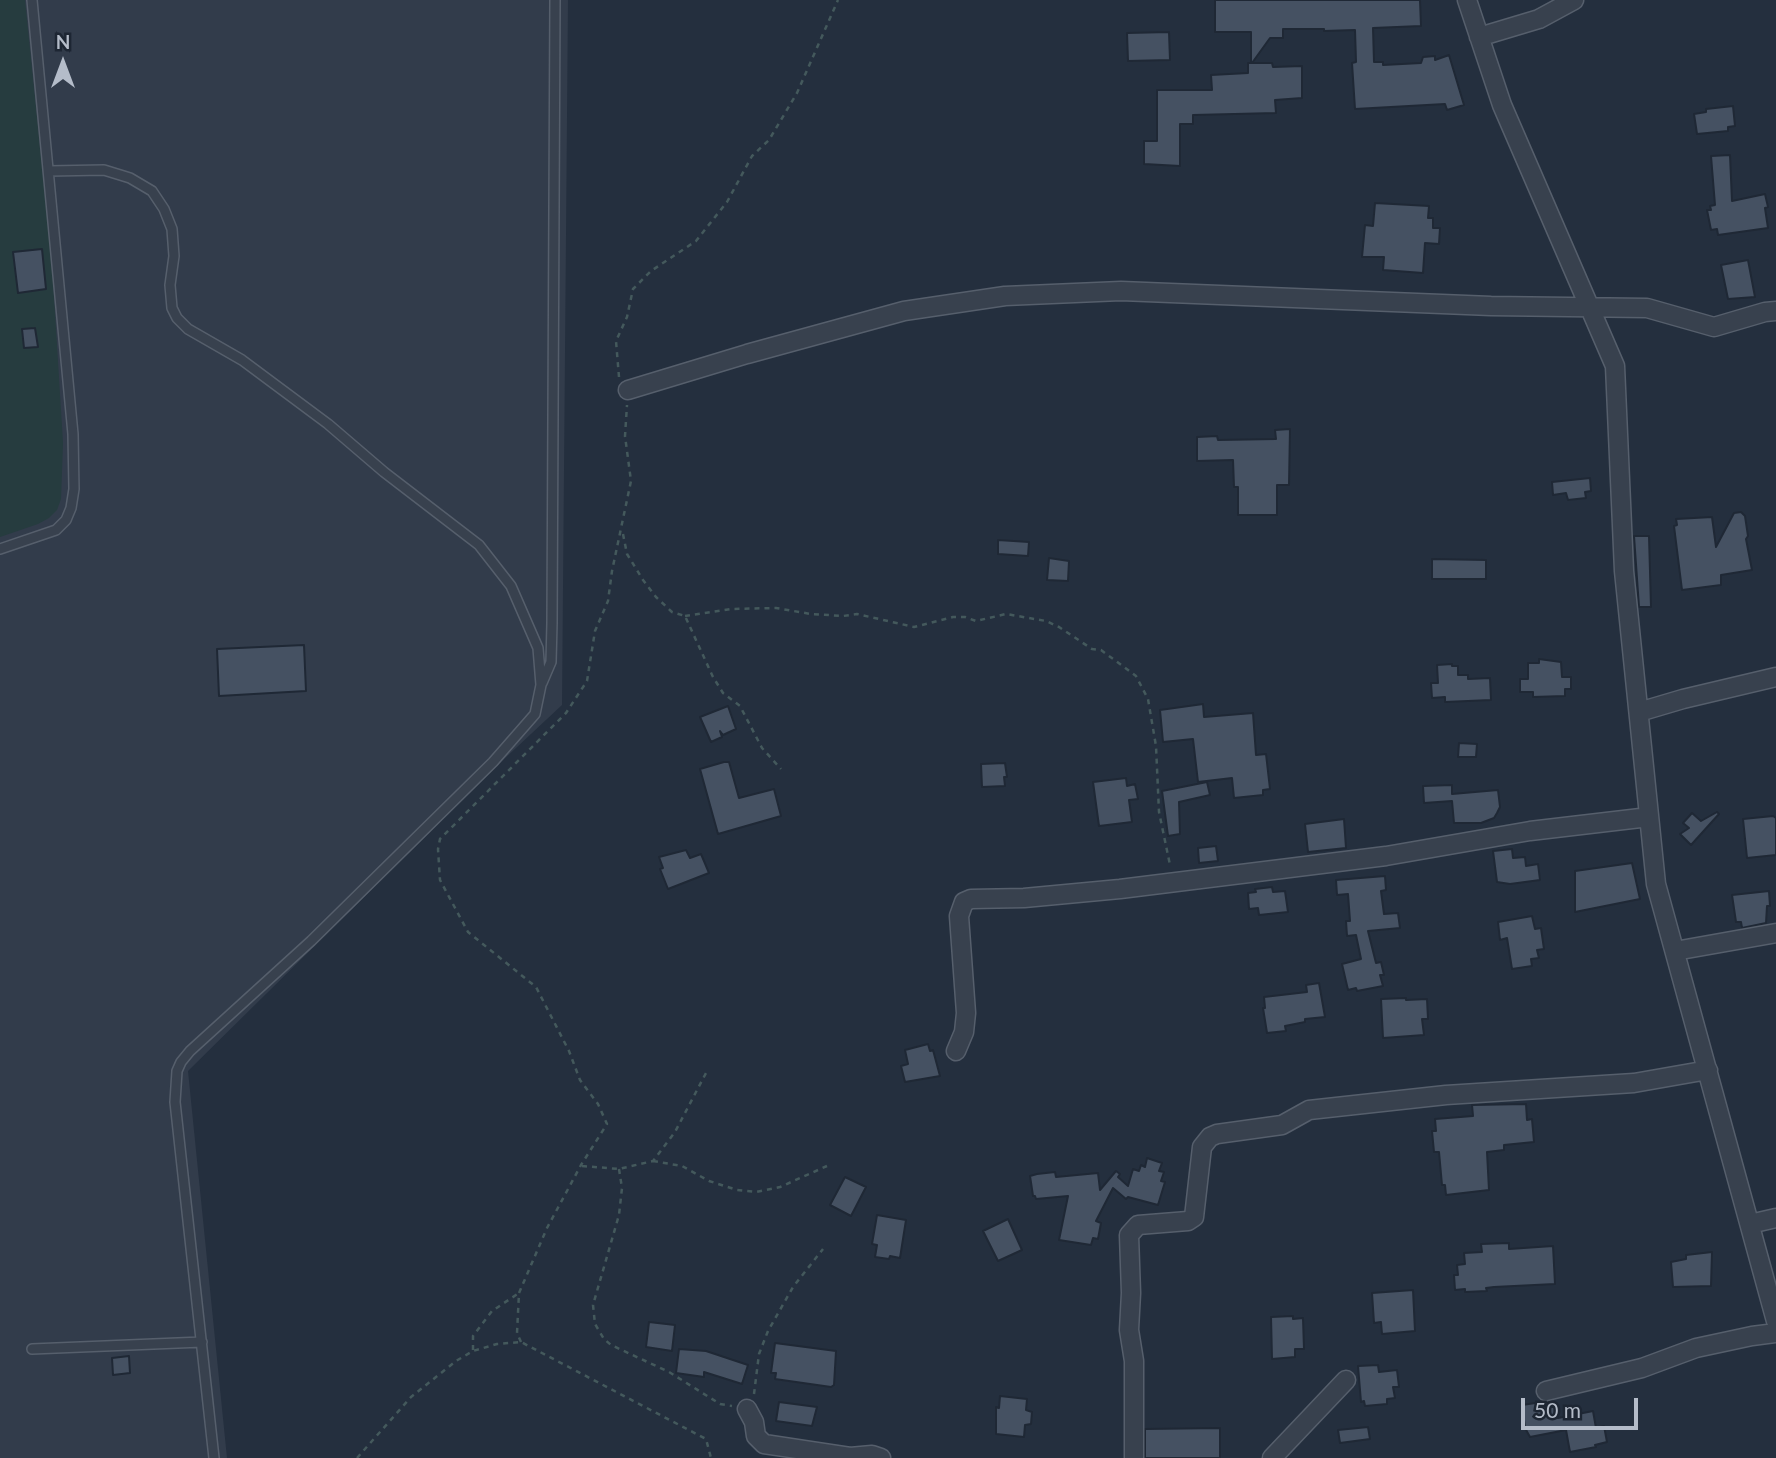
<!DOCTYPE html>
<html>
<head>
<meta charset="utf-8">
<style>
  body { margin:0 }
  #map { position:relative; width:1776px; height:1458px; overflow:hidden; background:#242f3e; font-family:Lato,sans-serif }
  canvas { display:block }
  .north { position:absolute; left:28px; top:28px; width:70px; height:70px; -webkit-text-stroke:5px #1d2633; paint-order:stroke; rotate:0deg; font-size:19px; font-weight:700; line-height:28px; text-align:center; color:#b4bcc9 }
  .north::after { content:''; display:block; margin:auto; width:24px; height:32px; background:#b4bcc9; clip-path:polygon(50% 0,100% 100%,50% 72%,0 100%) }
  .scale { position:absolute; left:1521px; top:1398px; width:117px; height:32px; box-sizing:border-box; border:4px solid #b4bcc9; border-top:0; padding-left:9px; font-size:21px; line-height:24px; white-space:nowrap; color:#b4bcc9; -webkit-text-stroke:5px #1d2633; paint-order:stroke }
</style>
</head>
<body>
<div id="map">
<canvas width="1776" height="1458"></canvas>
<div class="north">N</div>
<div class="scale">50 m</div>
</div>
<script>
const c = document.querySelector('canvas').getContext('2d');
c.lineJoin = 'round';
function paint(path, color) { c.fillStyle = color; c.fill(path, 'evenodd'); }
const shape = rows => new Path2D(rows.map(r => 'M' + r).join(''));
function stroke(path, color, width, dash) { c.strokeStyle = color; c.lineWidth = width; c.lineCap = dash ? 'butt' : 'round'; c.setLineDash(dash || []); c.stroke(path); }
paint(shape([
  [0,0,568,0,562,705,501,762,188,1071,227,1458,0,1458]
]), '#323c4b');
paint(shape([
  [0,0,25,0,52,264,63,443,61,499,57,510,49,518,38,524,0,537],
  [42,249,46,289,18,292,13,252]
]), '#263c3f');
const building = shape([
  [1215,0,1420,0,1421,26,1373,28,1374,62,1383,62,1383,65,1421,63,1423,57,1435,56,1435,60,1449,55,1464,105,1447,110,1445,104,1355,109,1352,63,1356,62,1355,30,1324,31,1324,29,1283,29,1283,38,1270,38,1252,63,1272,63,1273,67,1302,66,1302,98,1275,100,1276,113,1193,115,1193,124,1180,124,1180,166,1144,164,1144,141,1157,141,1157,90,1212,90,1211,75,1248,73,1248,63,1251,63,1251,32,1215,32,1215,0],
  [1169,32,1170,60,1128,61,1127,33,1169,32],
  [1733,106,1735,126,1728,127,1728,131,1697,134,1694,114,1706,112,1706,109,1733,106],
  [1730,155,1732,201,1765,194,1768,207,1765,208,1768,228,1718,235,1717,229,1711,230,1707,210,1711,210,1710,206,1715,205,1711,156,1730,155],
  [1375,203,1429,206,1428,218,1433,218,1433,228,1440,228,1439,244,1425,243,1423,273,1383,270,1384,257,1362,257,1365,225,1373,226,1375,203],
  [42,249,46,289,18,293,13,252,42,249],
  [1748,260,1755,297,1728,299,1721,265,1748,260],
  [35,328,38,347,24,348,22,329,35,328],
  [1290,429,1289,485,1277,485,1277,515,1238,515,1238,487,1234,487,1233,460,1197,461,1197,437,1217,436,1218,440,1276,439,1275,430,1290,429],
  [1590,478,1591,491,1585,492,1586,498,1568,500,1566,493,1553,495,1552,482,1590,478],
  [1741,512,1745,516,1748,536,1746,539,1752,570,1721,575,1721,585,1682,590,1674,526,1677,525,1676,519,1712,517,1716,547,1734,513,1741,512],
  [1634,536,1649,536,1651,607,1639,607,1634,536],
  [998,540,1029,542,1028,556,998,554,998,540],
  [1049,558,1069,561,1068,581,1047,580,1049,558],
  [1432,559,1486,560,1486,579,1432,579,1432,559],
  [304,645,306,691,219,696,217,649,304,645],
  [1539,659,1561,662,1562,677,1571,677,1571,689,1565,689,1565,696,1533,697,1533,692,1520,692,1520,679,1528,679,1528,663,1539,663,1539,659],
  [1452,664,1452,666,1458,666,1458,675,1468,675,1468,679,1490,678,1491,700,1445,702,1445,697,1432,698,1431,683,1438,683,1437,665,1452,664],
  [1203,704,1204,717,1253,713,1256,755,1266,754,1270,789,1263,790,1263,795,1234,798,1232,778,1198,782,1193,739,1163,742,1160,710,1203,704],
  [728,706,736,729,723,735,720,731,722,737,711,742,700,717,728,706],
  [1459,743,1477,744,1476,757,1458,757,1459,743],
  [724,762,729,762,739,798,774,789,781,816,718,834,700,769,724,762],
  [1005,763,1007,777,1004,777,1005,786,982,787,981,764,1005,763],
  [1126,778,1127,786,1135,784,1138,799,1129,800,1132,822,1099,826,1093,782,1126,778],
  [1207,782,1210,795,1179,802,1180,834,1168,836,1162,791,1207,782],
  [1452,785,1452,794,1498,790,1500,807,1497,813,1494,818,1481,823,1454,823,1452,801,1424,803,1423,786,1452,785],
  [1717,812,1719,814,1691,845,1680,834,1689,828,1683,823,1692,813,1701,821,1717,812],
  [1773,816,1776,818,1776,855,1747,858,1743,819,1773,816],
  [1344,819,1346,848,1308,852,1305,824,1344,819],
  [1216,846,1218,861,1199,863,1198,848,1216,846],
  [1512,849,1513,858,1525,857,1526,866,1538,864,1540,880,1510,884,1497,882,1493,851,1512,849],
  [686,850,690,858,701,854,709,873,668,889,660,869,663,868,659,857,686,850],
  [1632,863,1640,899,1575,912,1575,871,1632,863],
  [1385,876,1386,890,1381,891,1384,914,1398,913,1400,928,1368,931,1376,963,1381,962,1384,975,1380,975,1383,986,1357,991,1356,988,1348,990,1342,964,1361,959,1356,935,1347,936,1346,921,1350,921,1348,894,1337,895,1336,880,1385,876],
  [1272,887,1273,892,1285,891,1288,912,1259,915,1258,908,1249,909,1248,893,1256,892,1255,889,1272,887],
  [1769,891,1770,906,1767,906,1766,923,1742,928,1741,922,1736,922,1732,895,1769,891],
  [1532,916,1535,929,1541,928,1544,949,1537,950,1539,958,1531,959,1532,966,1512,969,1507,938,1500,940,1498,922,1532,916],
  [1319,983,1325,1017,1305,1019,1305,1022,1285,1026,1286,1031,1267,1033,1263,1008,1265,1008,1264,997,1307,992,1306,985,1319,983],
  [1406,998,1406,1000,1427,999,1428,1019,1422,1019,1424,1035,1383,1038,1381,999,1406,998],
  [928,1044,930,1051,933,1050,940,1076,905,1082,901,1066,908,1064,905,1050,928,1044],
  [1526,1104,1527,1120,1532,1119,1534,1142,1504,1145,1504,1150,1487,1152,1489,1190,1446,1195,1445,1185,1442,1185,1439,1152,1434,1152,1432,1131,1436,1131,1435,1119,1473,1116,1472,1105,1526,1104],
  [1147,1158,1162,1163,1159,1171,1164,1172,1161,1181,1165,1182,1158,1205,1128,1197,1126,1199,1113,1188,1096,1221,1101,1223,1098,1239,1093,1238,1091,1245,1059,1240,1068,1196,1036,1199,1035,1196,1033,1196,1030,1176,1037,1174,1055,1172,1056,1177,1098,1173,1100,1190,1116,1171,1120,1174,1118,1177,1128,1186,1133,1169,1139,1171,1141,1165,1145,1167,1147,1158],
  [845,1177,866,1187,851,1216,830,1205,845,1177],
  [877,1215,906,1220,900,1258,890,1256,889,1259,875,1257,877,1245,872,1244,877,1215],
  [1008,1219,1022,1250,998,1261,983,1231,1008,1219],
  [1509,1243,1509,1249,1553,1246,1555,1284,1494,1287,1486,1288,1487,1291,1465,1292,1465,1289,1455,1290,1454,1275,1458,1275,1457,1265,1465,1264,1464,1253,1482,1252,1481,1244,1509,1243],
  [1712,1252,1711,1286,1673,1287,1671,1262,1686,1259,1686,1255,1712,1252],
  [1413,1290,1415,1331,1382,1334,1381,1322,1374,1323,1372,1293,1413,1290],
  [1293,1316,1293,1319,1303,1318,1304,1349,1295,1349,1295,1357,1272,1359,1271,1317,1293,1316],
  [649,1322,675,1325,672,1351,646,1347,649,1322],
  [775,1343,836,1351,834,1385,831,1387,775,1379,776,1373,771,1373,775,1343],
  [679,1349,706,1351,748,1365,742,1384,704,1372,704,1377,676,1373,679,1349],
  [129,1356,130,1373,113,1375,112,1358,129,1356],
  [1378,1365,1379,1372,1397,1370,1399,1387,1393,1387,1395,1398,1387,1399,1387,1404,1365,1406,1364,1401,1361,1402,1358,1366,1378,1365],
  [1000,1396,1027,1399,1026,1410,1032,1412,1031,1424,1025,1425,1024,1437,996,1434,996,1407,999,1408,1000,1396],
  [779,1402,817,1407,812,1426,776,1421,779,1402],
  [1542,1402,1551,1402,1552,1407,1556,1406,1558,1418,1593,1411,1596,1428,1604,1426,1607,1442,1595,1445,1596,1447,1570,1452,1566,1430,1530,1437,1525,1428,1522,1405,1542,1402],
  [1368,1427,1370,1439,1340,1443,1338,1430,1368,1427],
  [1220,1428,1220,1458,1145,1458,1145,1429,1220,1428]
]);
paint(building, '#455162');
stroke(building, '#1f2835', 2);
const lane = shape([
  [49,171,104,170,130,178,152,191,164,209,172,229,174,256,170,285,172,308,177,318,188,329,242,360,328,424,384,472,479,545,511,586,538,648,541,685,535,714,493,762,311,941,190,1051,181,1062,177,1071,175,1102,214,1458],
  [0,549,56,530,66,520,71,508,74,489,73,434,32,0],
  [542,683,551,662,552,623,555,0],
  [32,1349,202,1342]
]);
const street = shape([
  [1467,0,1502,105,1615,366,1624,571,1656,884,1776,1321],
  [1479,37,1539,19,1574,0],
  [628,390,747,354,904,311,1005,296,1121,291,1491,306,1647,308,1714,327,1765,312,1776,311],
  [1639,712,1683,699,1776,677],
  [1675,951,1776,933],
  [956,1051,964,1032,966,1013,959,916,964,902,971,899,1024,898,1120,889,1386,856,1530,831,1649,817],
  [1750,1224,1776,1218],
  [1546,1391,1642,1368,1696,1348,1752,1336,1776,1333],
  [747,1409,754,1422,756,1436,764,1444,850,1457,872,1455,881,1458],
  [1134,1458,1134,1361,1129,1330,1131,1293,1129,1235,1138,1225,1188,1221,1194,1217,1202,1147,1210,1137,1217,1134,1282,1125,1309,1110,1446,1095,1634,1083,1708,1070],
  [1272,1458,1346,1380]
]);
stroke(lane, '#565f6c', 12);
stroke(street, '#565f6c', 21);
stroke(shape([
  [619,377,616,341,627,317,633,289,651,271,696,241,727,202,752,156,769,140,797,93,838,0],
  [623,534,627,554,643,580,656,597,672,612,685,616,713,677,723,693,740,706,762,748,781,769],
  [685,616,731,609,776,608,811,614,843,616,857,614,914,627,953,617,965,617,976,621,1006,614,1046,621,1059,627,1092,649,1101,650,1136,676,1148,699,1156,746,1159,812,1170,865],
  [653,1161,682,1166,709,1181,737,1190,756,1192,780,1187,827,1166],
  [582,1166,619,1169,653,1161,675,1132,706,1073],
  [619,1169,622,1188,619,1215,593,1305,595,1324,604,1339,611,1345,669,1372,720,1404,732,1406],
  [521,1342,517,1333,519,1293,547,1228,581,1165,607,1124,598,1104,580,1080,569,1051,536,987,468,932,440,880,438,849,440,839,566,713,587,681,595,631,608,601,612,571,631,481,625,436,627,405],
  [473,1350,473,1336,492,1311,519,1293],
  [754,1394,759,1354,768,1331,793,1287,823,1249],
  [357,1458,411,1397,456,1361,473,1351,497,1344,521,1342,706,1439,711,1458]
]), '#44595c', 2.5, [5, 5]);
stroke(lane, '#38414e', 9);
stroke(street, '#38414e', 18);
</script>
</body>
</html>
